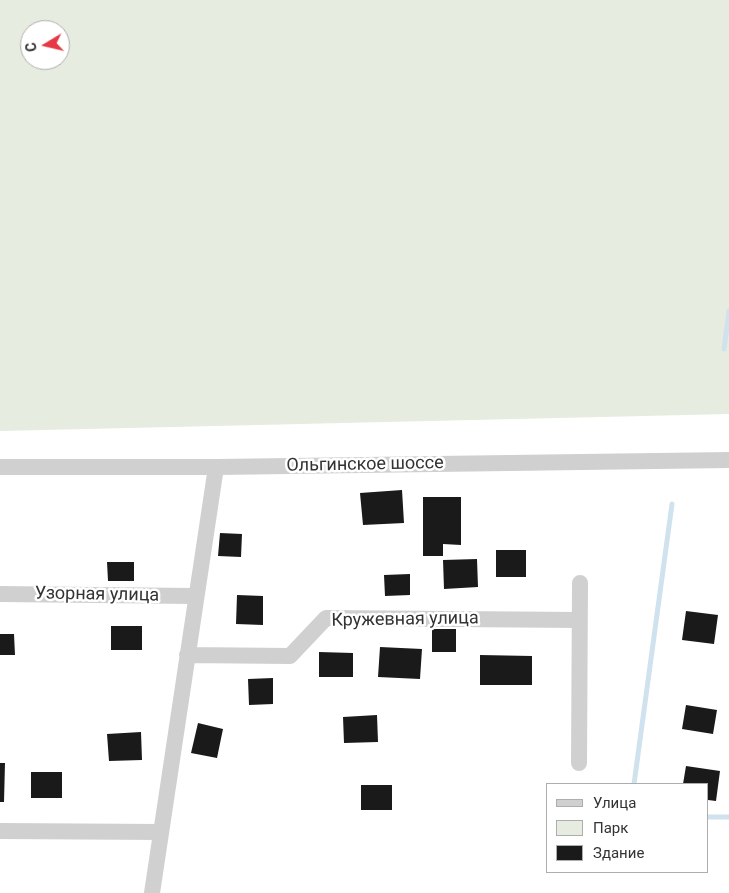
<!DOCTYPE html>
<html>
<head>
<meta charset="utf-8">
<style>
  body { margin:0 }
  #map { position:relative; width:729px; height:893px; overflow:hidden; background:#fff; font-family:Roboto,sans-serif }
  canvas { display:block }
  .legend { position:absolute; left:546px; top:783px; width:162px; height:90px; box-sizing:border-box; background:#fff; border:1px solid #adadad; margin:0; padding:6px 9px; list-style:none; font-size:15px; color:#333 }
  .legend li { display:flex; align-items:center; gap:10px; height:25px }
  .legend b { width:25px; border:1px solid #adadad }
  .north { position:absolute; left:20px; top:20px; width:50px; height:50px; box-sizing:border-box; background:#fff; border:1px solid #adadad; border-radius:50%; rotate:261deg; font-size:14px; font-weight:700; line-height:20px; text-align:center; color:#333 }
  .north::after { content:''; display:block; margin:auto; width:18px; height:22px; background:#e63946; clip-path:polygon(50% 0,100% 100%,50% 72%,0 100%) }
</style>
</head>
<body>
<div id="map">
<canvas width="729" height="893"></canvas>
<ul class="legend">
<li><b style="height:6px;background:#d0d0d0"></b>Улица</li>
<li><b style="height:14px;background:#e6ecdf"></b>Парк</li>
<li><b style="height:14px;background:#1a1a1a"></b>Здание</li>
</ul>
<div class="north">С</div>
</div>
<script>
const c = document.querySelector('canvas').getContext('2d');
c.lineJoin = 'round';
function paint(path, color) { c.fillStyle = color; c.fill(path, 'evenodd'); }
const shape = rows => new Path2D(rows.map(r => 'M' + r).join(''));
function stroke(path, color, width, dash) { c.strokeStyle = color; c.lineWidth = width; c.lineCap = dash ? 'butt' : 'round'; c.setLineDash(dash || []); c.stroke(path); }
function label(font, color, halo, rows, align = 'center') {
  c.font = font + ' Roboto,sans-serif'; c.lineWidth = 5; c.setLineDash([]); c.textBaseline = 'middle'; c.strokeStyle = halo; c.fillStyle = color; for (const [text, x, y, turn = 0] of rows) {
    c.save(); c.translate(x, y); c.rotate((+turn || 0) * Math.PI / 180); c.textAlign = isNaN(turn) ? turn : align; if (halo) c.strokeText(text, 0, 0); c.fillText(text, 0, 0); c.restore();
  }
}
paint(shape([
  [0,0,729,0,729,414,0,431],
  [30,30,60,30,60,60,30,60]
]), '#e6ecdf');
stroke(shape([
  [724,349,729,311],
  [634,784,672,504],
  [708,817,729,817]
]), '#cfe2ee', 5);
paint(shape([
  [402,490,404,523,363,525,360,493],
  [423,497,461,497,461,545,443,544,443,556,423,556],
  [220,533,242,534,241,557,218,556],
  [496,550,526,550,526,577,496,577],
  [477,559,478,587,444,589,443,560],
  [107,562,134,562,134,581,108,581],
  [410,574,410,595,385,596,384,575],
  [237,595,263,596,263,625,236,624],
  [686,611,718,615,714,644,682,640],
  [111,626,142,626,142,650,111,650],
  [432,629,456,629,456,652,432,652],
  [0,634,14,634,15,655,0,655],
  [380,647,422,649,420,679,378,677],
  [319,652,353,653,353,677,319,677],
  [480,655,532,656,532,685,480,685],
  [273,678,273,704,249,705,248,679],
  [686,705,717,710,713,734,682,729],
  [377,715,378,742,344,743,343,717],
  [198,723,223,729,217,758,191,753],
  [141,732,142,760,109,761,107,734],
  [0,763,5,763,4,802,0,802],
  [686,766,720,771,716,801,708,800,708,784,683,784],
  [31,772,62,772,62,798,31,798],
  [361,785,392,785,392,810,361,810]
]), '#1a1a1a');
stroke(shape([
  [0,467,216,467,729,460],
  [0,594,195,596],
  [187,655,290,656,326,618,579,620],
  [579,763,580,583],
  [0,831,161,832],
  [152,893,216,467]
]), '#d0d0d0', 16);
label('18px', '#333', '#fff', [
  ["Ольгинское шоссе",365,465,-1],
  ["Узорная улица",97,595,1],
  ["Кружевная улица",405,620,-1]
]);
</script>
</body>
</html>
